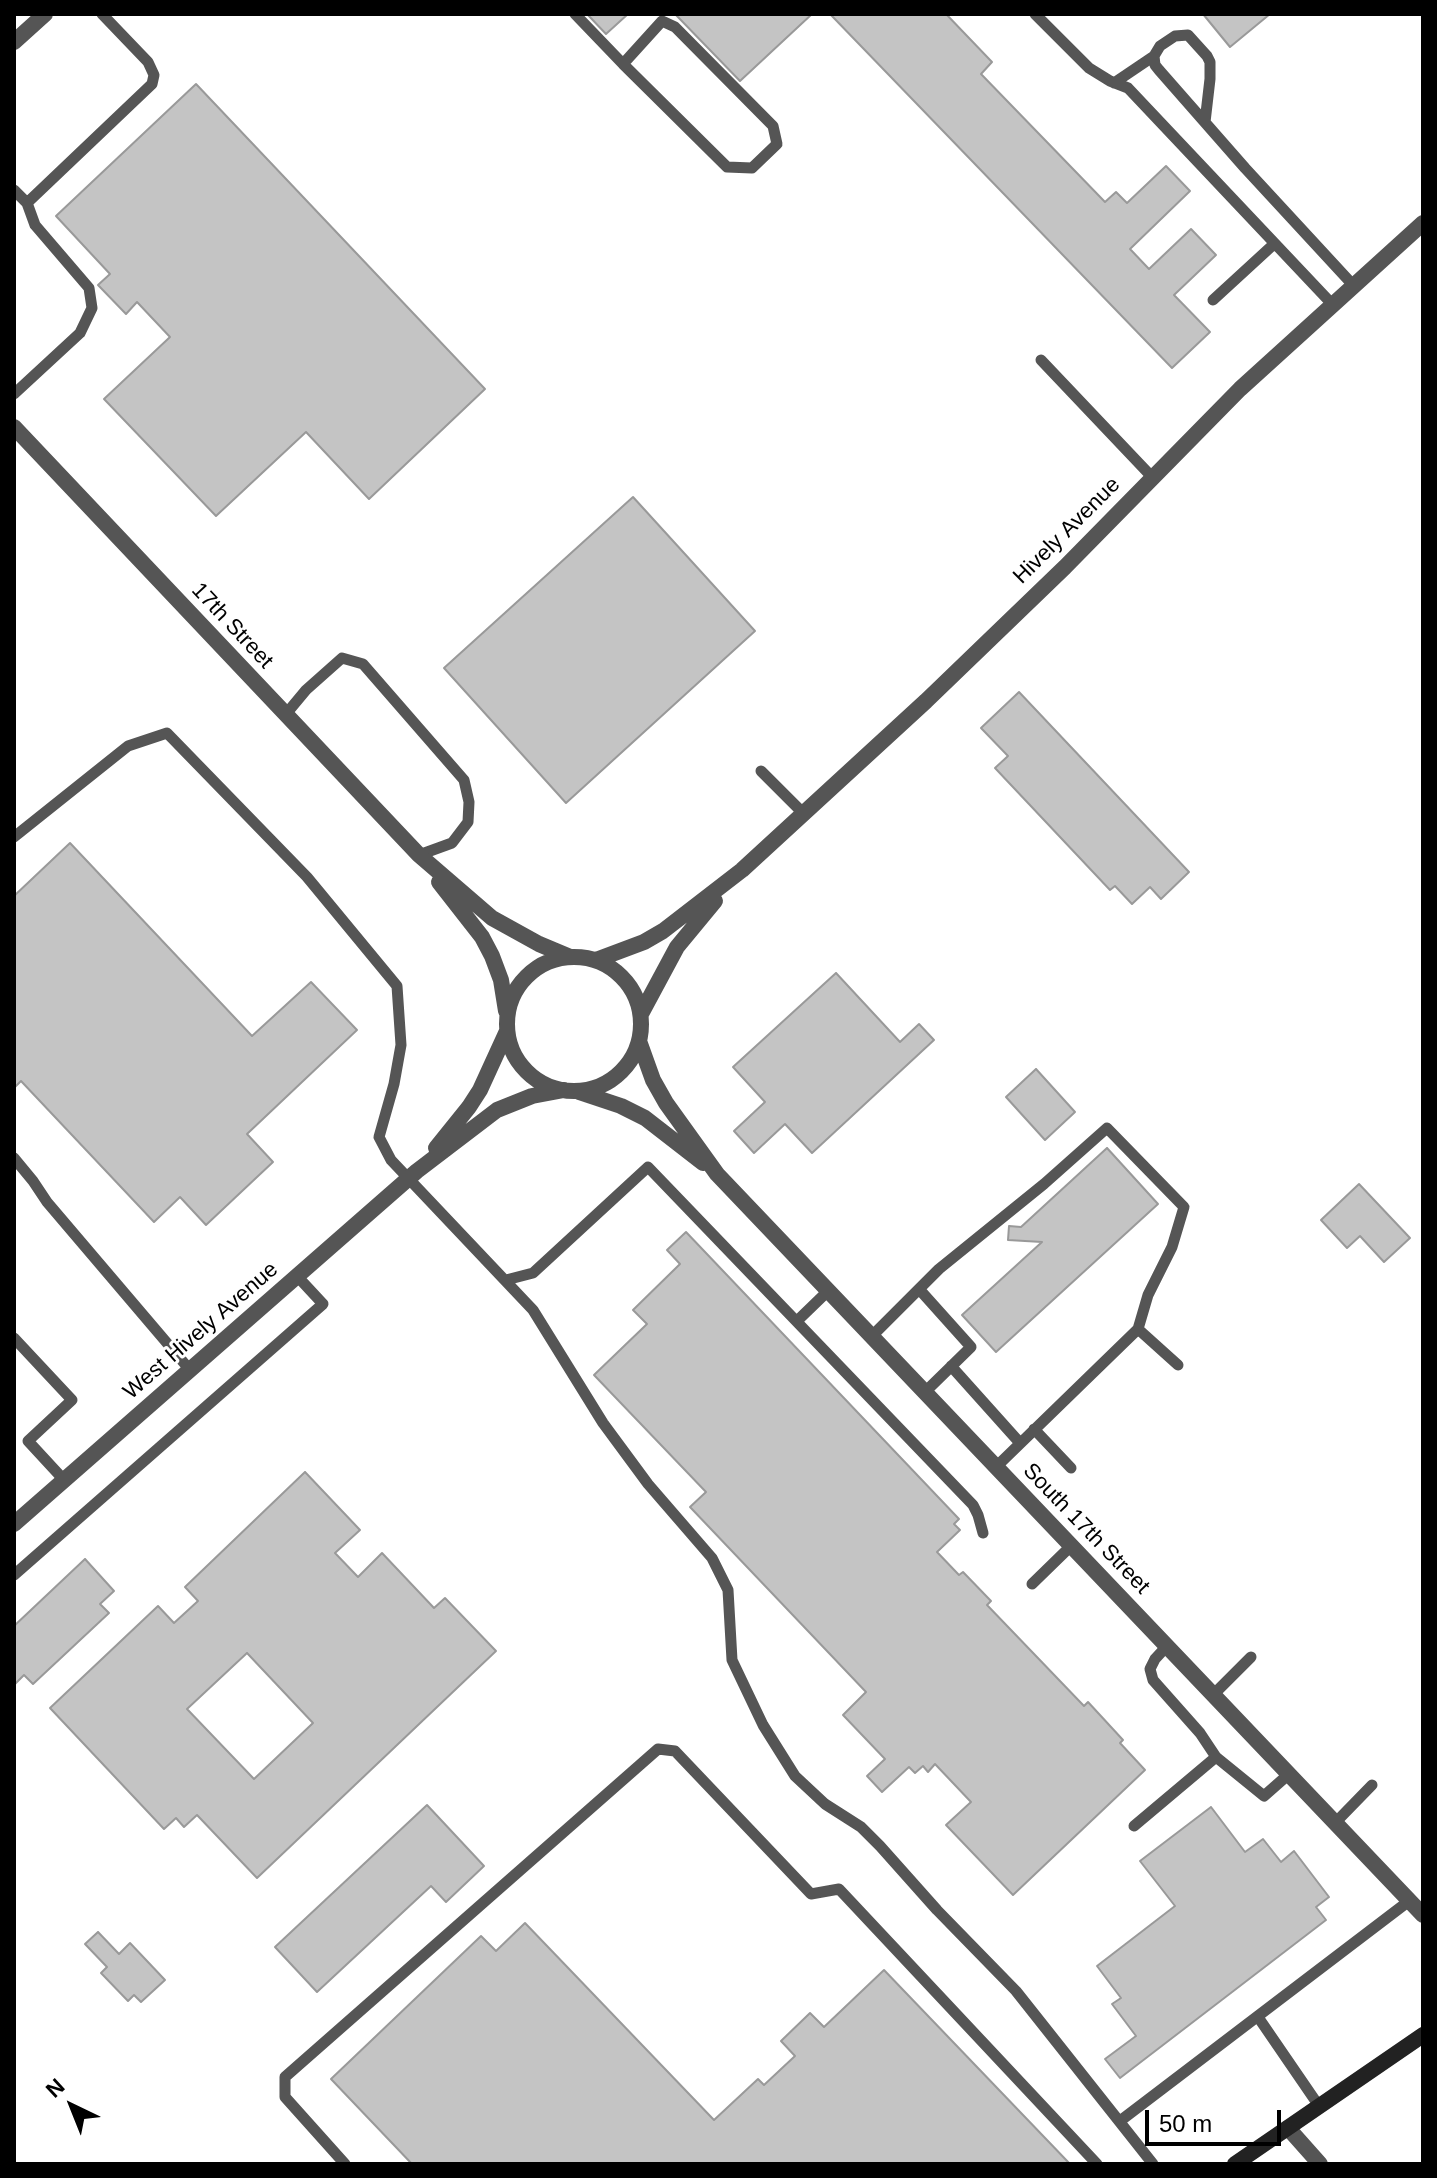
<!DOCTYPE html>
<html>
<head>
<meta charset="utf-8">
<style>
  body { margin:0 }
  #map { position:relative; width:1437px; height:2178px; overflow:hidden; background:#fff; font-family:Arial,sans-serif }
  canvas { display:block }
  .frame { position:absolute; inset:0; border:16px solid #000; pointer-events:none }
  .north { position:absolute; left:32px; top:2066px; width:80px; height:80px; -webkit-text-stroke:6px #fff; paint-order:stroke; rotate:317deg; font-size:22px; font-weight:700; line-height:32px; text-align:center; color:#000 }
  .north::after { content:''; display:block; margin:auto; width:28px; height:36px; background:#000; clip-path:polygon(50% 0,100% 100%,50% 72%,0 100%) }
  .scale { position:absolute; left:1145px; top:2110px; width:136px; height:36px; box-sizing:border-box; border:4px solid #000; border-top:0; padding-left:10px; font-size:24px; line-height:28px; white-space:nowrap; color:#000; -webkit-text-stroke:6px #fff; paint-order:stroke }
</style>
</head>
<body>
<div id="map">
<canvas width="1437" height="2178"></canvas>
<div class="frame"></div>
<div class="north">N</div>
<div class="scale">50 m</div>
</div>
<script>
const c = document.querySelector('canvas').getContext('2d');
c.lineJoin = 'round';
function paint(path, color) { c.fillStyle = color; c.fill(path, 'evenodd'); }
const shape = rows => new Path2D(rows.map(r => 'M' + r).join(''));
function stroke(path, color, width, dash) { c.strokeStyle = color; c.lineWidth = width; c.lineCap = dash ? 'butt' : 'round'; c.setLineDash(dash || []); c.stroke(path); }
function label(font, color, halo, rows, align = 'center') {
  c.font = font + ' Arial,sans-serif'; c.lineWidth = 6; c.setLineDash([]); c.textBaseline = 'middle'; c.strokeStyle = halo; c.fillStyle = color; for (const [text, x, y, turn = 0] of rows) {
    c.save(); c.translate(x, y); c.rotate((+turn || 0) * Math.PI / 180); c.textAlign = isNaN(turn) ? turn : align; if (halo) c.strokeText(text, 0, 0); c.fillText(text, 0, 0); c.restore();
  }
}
const building = shape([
  [587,14,628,14,606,34,587,14],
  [675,14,812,14,740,81,675,14],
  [830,14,946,14,992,62,981,74,1105,202,1116,192,1127,203,1166,166,1190,191,1130,249,1149,269,1191,229,1216,255,1174,295,1210,332,1172,368,830,14],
  [1203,14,1270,14,1230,47,1203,14],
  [196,84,485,389,369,499,306,432,216,516,104,399,170,337,137,302,126,314,98,285,110,274,56,216,196,84],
  [633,497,755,631,566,803,444,668,633,497],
  [1019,692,1189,872,1161,899,1150,887,1132,904,1115,886,1110,890,995,768,1008,756,981,728,1019,692],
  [70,843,252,1036,311,982,357,1030,247,1134,273,1162,206,1225,180,1197,154,1222,21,1081,14,1088,14,896,70,843],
  [836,973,900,1042,919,1024,934,1040,812,1153,785,1124,754,1153,734,1131,765,1102,733,1067,836,973],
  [1036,1069,1075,1112,1045,1140,1006,1097,1036,1069],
  [1107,1148,1158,1204,996,1352,962,1315,1042,1242,1008,1240,1009,1226,1021,1227,1107,1148],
  [1359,1184,1410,1238,1384,1262,1360,1236,1347,1248,1321,1220,1359,1184],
  [686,1232,959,1519,954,1524,960,1530,937,1552,959,1575,963,1572,991,1601,987,1605,1084,1706,1088,1702,1123,1740,1120,1743,1145,1770,1013,1895,946,1825,971,1802,935,1764,928,1772,923,1766,915,1773,909,1767,882,1792,867,1776,885,1759,843,1715,866,1692,690,1507,706,1492,594,1375,647,1324,633,1310,680,1264,667,1250,686,1232],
  [305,1472,360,1530,335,1553,358,1577,382,1553,434,1608,445,1598,496,1651,257,1878,197,1815,184,1827,176,1818,164,1829,50,1708,158,1606,174,1623,198,1601,185,1587,305,1472],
  [247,1653,313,1723,254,1779,187,1709,247,1653],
  [85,1559,114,1591,100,1604,109,1613,33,1684,24,1675,14,1685,14,1626,85,1559],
  [427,1805,484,1866,446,1902,431,1886,317,1992,275,1947,427,1805],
  [1211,1807,1245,1852,1263,1839,1281,1862,1294,1851,1329,1897,1316,1907,1326,1920,1120,2078,1105,2059,1136,2036,1112,2004,1121,1998,1097,1966,1175,1906,1140,1861,1211,1807],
  [525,1923,714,2120,758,2079,764,2085,795,2056,781,2041,810,2013,824,2027,884,1970,1070,2164,412,2164,331,2079,481,1936,496,1951,525,1923],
  [98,1932,119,1954,130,1943,165,1980,141,2002,134,1995,128,2001,101,1973,107,1967,85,1944,98,1932]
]);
paint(building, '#c4c4c4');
stroke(building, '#999', 2);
stroke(shape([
  [575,14,623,64,727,167,752,168,777,144,773,126,675,27,662,21,623,64],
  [1035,14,1089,68,1110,81,1128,88,1332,304],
  [1114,83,1154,56],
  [1205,122,1210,79,1210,62,1207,56,1188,35,1175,36,1160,46,1154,56,1155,65,1159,70,1245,168,1353,285],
  [14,190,27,203,152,84,154,75,148,62,102,14],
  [1213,300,1274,244],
  [1041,360,1152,477],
  [14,394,80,333,92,308,89,288,35,225,27,203],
  [286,714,306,690,342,658,363,664,464,780,469,802,468,822,452,843,419,855],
  [761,771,804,814],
  [14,837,128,746,167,733,307,877,397,986,401,1045,394,1084,379,1137,391,1160,533,1310,603,1423,648,1484,712,1558,728,1590,732,1660,763,1725,795,1776,825,1804,861,1827,880,1846,937,1910,1016,1991,1153,2164],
  [14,1158,33,1181,47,1202,190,1370],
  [506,1280,533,1273,648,1167,973,1505,978,1515,983,1533],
  [919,1289,971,1347,925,1392],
  [797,1321,828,1291],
  [1138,1329,1178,1365],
  [872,1336,939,1269,1044,1184,1107,1128,1184,1207,1172,1247,1148,1295,1138,1329,996,1467],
  [14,1338,72,1400,28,1441,64,1480],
  [951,1366,1020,1443],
  [1034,1429,1071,1468],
  [14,1575,323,1304,297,1276],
  [1032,1584,1071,1546],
  [1167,1646,1155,1659,1150,1669,1153,1680,1200,1733,1216,1757,1264,1796,1289,1774],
  [1213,1695,1251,1657],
  [1335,1823,1372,1785],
  [1134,1826,1216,1757],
  [1258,2017,1319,2106],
  [1120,2121,1409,1901],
  [345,2164,285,2097,285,2077,658,1749,675,1751,811,1894,839,1889,1097,2164]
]), '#555', 11);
stroke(shape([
  [14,42,45,14],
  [1288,2128,1320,2164]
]), '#555', 16);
stroke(shape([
  [14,427,419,855,492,918,539,944,570,957],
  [439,882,482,937,492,956,501,980,506,1011],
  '507 1024a67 67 0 1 1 134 0a67 67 0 1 1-134 0Z',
  [596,960,644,942,663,931,742,870,926,701,1065,567,1240,389,1423,223],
  [641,1014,677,947,715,901],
  [639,1041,653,1080,666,1103,717,1174,1423,1915],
  [579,1092,621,1106,645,1118,703,1163],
  [436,1148,469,1107,480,1090,507,1031],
  [14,1524,417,1171,497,1110,532,1096,564,1090]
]), '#555', 16);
stroke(shape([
  [1235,2164,1423,2035]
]), '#222', 16);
label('22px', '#000', '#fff', [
  ["Hively Avenue",1067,531,-45],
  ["17th Street",232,626,47],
  ["West Hively Avenue",201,1331,-41],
  ["South 17th Street",1086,1529,46]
]);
</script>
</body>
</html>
